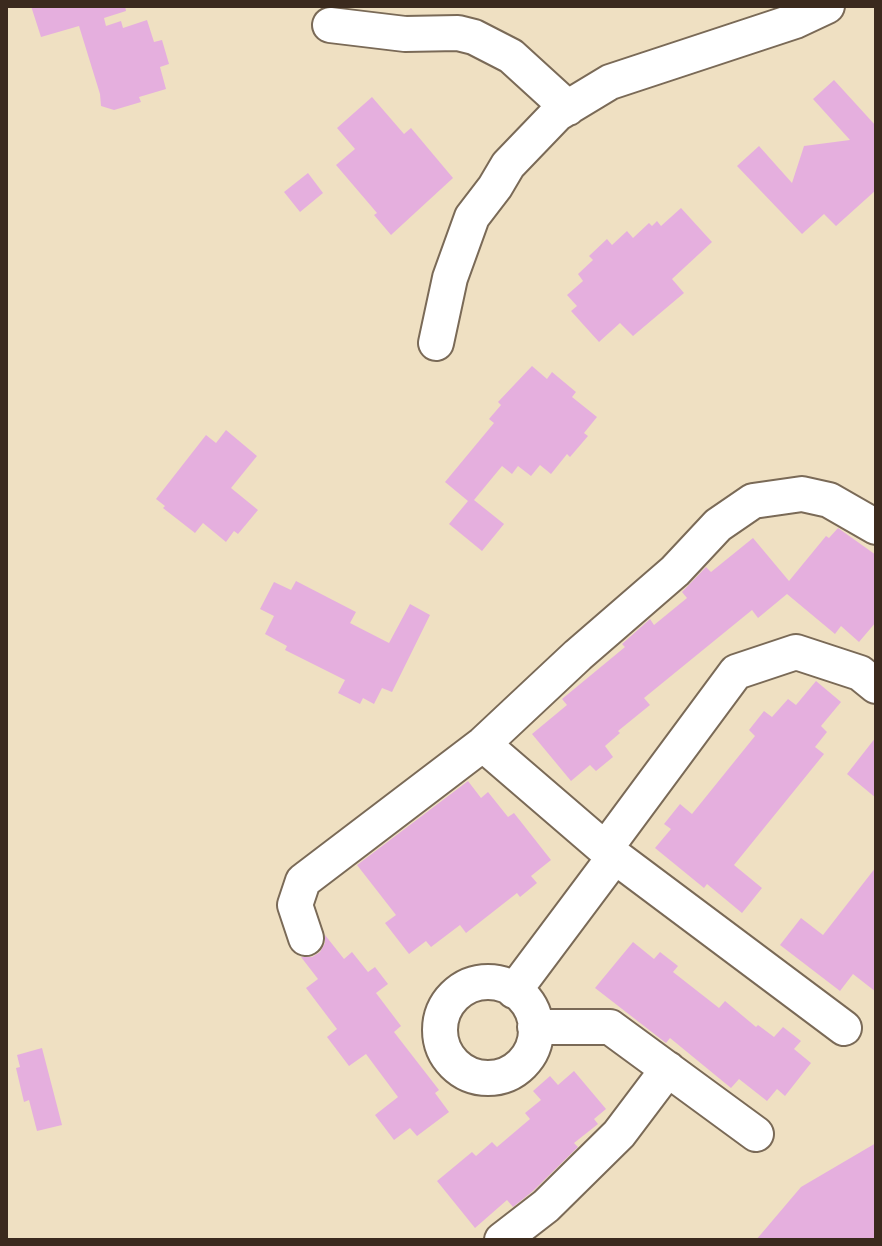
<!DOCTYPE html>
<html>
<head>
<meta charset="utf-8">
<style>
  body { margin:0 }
  #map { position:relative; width:882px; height:1246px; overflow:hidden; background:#efe0c2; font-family:Itim,sans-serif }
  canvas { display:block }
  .frame { position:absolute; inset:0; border:8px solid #3b2a1e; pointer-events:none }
</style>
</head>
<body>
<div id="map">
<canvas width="882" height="1246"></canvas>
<div class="frame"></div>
</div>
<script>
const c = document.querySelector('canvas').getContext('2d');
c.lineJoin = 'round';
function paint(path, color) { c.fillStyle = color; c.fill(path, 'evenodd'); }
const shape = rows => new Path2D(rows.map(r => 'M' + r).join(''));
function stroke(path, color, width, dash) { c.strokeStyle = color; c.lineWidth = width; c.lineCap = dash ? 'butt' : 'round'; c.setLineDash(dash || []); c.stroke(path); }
paint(shape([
  [31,6,125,6,126,11,104,18,106,26,121,21,123,28,147,20,154,42,162,40,169,64,160,67,166,89,139,97,141,102,114,110,101,106,100,94,79,26,41,37],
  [834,80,876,126,876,190,836,226,824,214,802,234,737,166,759,146,792,183,804,146,850,140,813,99],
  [372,97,404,134,411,128,453,178,391,235,374,215,377,213,336,165,355,149,337,128],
  [308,173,323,193,300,212,284,192],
  [681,208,712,242,672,279,684,293,633,336,620,323,599,342,571,311,577,306,567,295,583,281,578,274,593,260,589,256,607,239,612,245,627,231,633,238,649,223,652,226,657,221,661,226],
  [532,366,547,379,552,372,576,392,572,397,597,417,584,433,588,436,570,457,567,454,551,474,540,465,531,476,518,466,512,474,502,466,474,500,504,524,482,551,449,524,468,501,445,482,494,423,489,419,501,405,498,402],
  [226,430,257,456,231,488,258,510,238,534,234,531,226,542,203,523,195,533,163,508,165,506,156,499,206,435,216,443],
  [838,528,876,555,876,622,859,642,841,626,835,634,787,594,758,618,752,610,644,698,650,705,618,731,620,733,605,746,613,757,596,771,590,765,571,781,532,734,567,705,562,699,625,647,622,644,650,619,654,625,687,598,682,592,706,567,711,572,753,538,789,581,826,536,829,538],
  [296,581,356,612,350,623,389,643,410,604,430,615,392,692,382,688,374,704,363,698,360,704,338,693,345,680,285,650,287,646,265,634,274,616,260,609,274,582,291,590],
  [816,681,841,702,821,726,827,732,815,747,824,754,734,865,762,888,742,913,707,884,704,888,655,848,671,829,664,824,680,804,692,814,755,736,749,730,764,711,772,717,788,699,796,705],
  [876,737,876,798,847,774],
  [468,781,481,798,488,792,508,817,514,813,551,860,531,876,537,883,520,897,517,893,466,933,460,925,431,947,426,941,409,954,385,923,396,915,357,865],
  [876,867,876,992,853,974,840,991,780,945,801,918,823,935],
  [325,935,344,959,352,952,368,972,375,967,388,984,376,993,401,1026,394,1032,439,1090,435,1093,449,1112,417,1136,410,1128,394,1140,375,1115,398,1097,366,1054,349,1066,327,1037,337,1029,306,988,318,979,301,957,312,957,320,952,325,943],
  [633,942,654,959,660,952,678,966,673,972,719,1008,725,1001,756,1027,758,1025,774,1037,783,1027,801,1041,794,1049,811,1063,785,1096,777,1089,767,1101,739,1079,731,1088,670,1038,666,1043,595,988],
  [42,1048,62,1125,37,1131,29,1100,24,1102,16,1068,20,1067,17,1055],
  [574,1071,606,1109,594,1119,598,1124,574,1143,578,1147,533,1191,513,1207,507,1200,475,1228,437,1181,472,1152,476,1156,492,1142,497,1147,530,1119,525,1113,541,1100,533,1091,550,1076,558,1085],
  [876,1143,876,1240,756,1240,801,1187]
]), '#e5afde');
const minor = shape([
  [330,25,405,34,458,33,474,37,511,56,568,108],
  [436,343,450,278,472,217,495,187,508,165,557,114,610,82,795,21,827,6],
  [483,744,605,849,844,1028],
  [605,849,736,672,796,652,860,673,876,686],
  [306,938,295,905,303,881,483,744,578,655,675,571,718,525,753,501,802,494,829,500,876,527],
  '440 1030a48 48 0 1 1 96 0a48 48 0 1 1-96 0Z',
  [514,991,615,856],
  [535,1027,610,1027,756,1134],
  [502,1240,546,1206,619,1134,668,1069]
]);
stroke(minor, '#7a6a57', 38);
stroke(minor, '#fff', 34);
</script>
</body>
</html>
